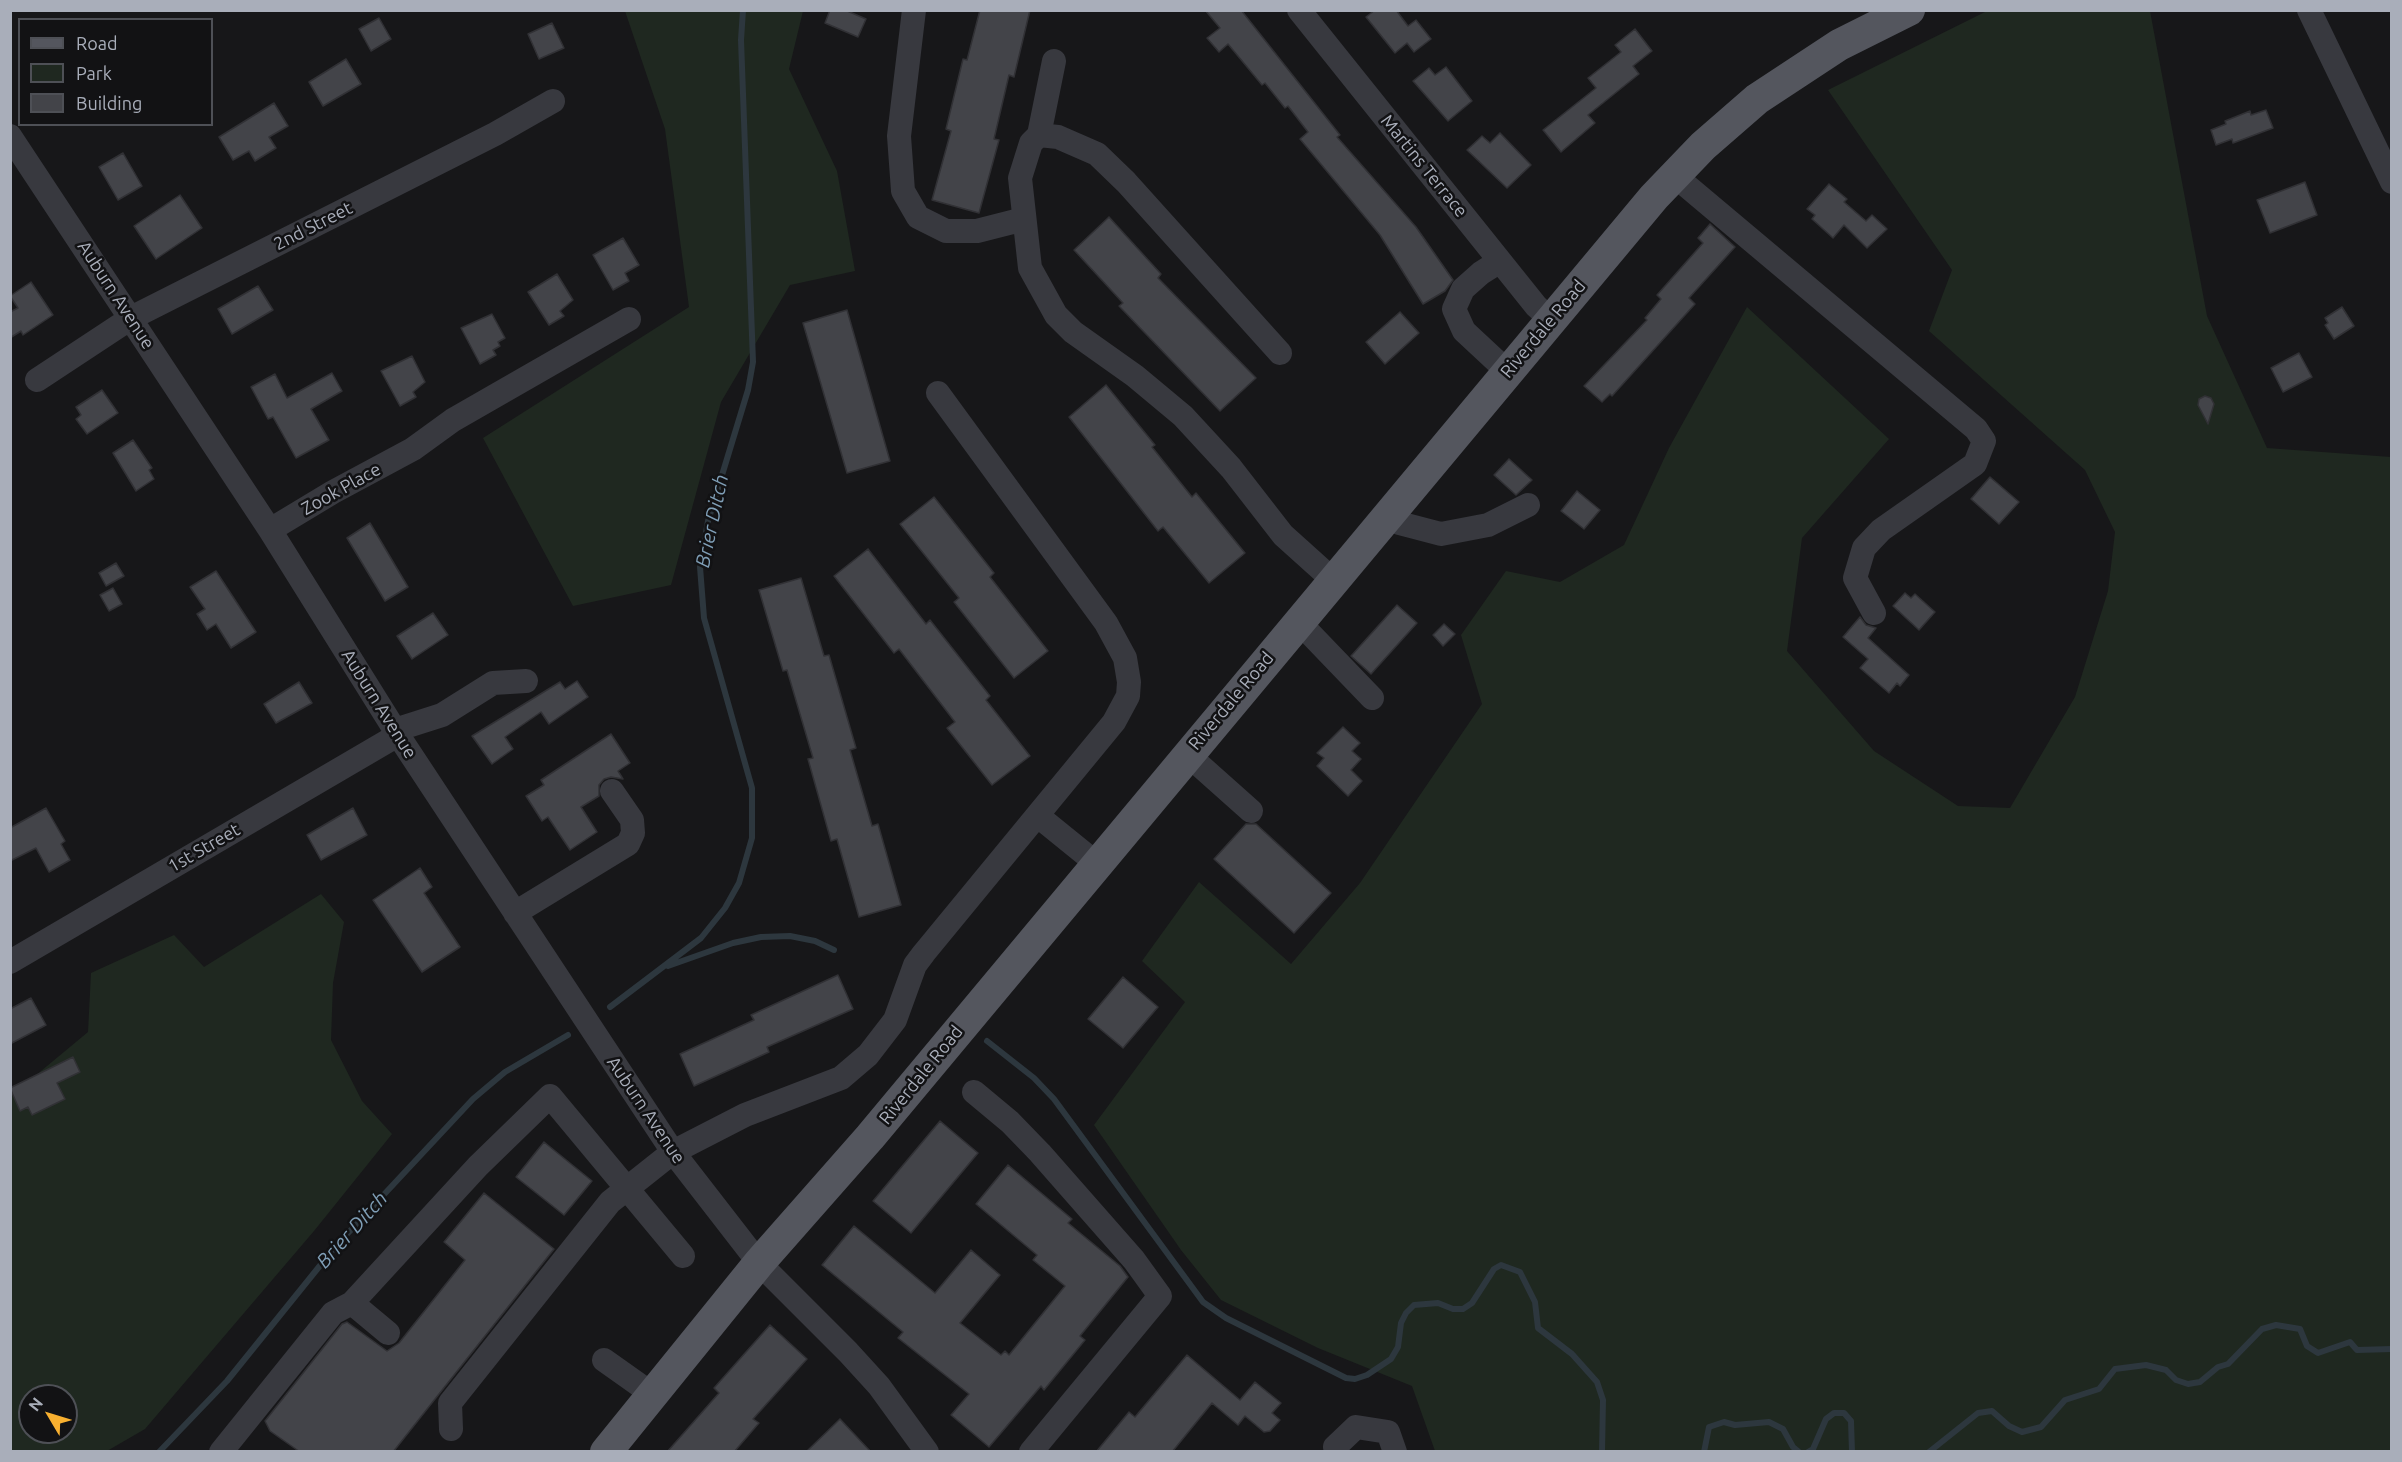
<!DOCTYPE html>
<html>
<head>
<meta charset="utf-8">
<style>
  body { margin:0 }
  #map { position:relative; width:2402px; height:1462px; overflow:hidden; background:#171719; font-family:Ubuntu,sans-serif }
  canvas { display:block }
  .frame { position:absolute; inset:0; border:12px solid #a9aeba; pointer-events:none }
  .legend { position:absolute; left:18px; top:18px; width:195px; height:108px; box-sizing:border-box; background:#121214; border:2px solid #4e5056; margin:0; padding:8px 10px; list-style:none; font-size:18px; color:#a9aeba }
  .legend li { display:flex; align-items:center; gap:12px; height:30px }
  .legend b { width:30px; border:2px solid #4e5056 }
  .north { position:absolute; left:18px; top:1384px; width:60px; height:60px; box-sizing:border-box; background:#121214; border:2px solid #4e5056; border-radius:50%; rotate:308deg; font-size:16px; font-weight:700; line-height:24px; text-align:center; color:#a9aeba }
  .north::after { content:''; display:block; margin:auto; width:21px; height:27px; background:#f8b030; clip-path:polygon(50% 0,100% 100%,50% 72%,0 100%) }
</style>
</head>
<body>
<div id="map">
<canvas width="2402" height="1462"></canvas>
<div class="frame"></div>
<ul class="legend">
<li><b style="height:8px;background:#54565e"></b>Road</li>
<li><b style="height:16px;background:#1f2820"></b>Park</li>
<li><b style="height:16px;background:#434449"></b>Building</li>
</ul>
<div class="north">N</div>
</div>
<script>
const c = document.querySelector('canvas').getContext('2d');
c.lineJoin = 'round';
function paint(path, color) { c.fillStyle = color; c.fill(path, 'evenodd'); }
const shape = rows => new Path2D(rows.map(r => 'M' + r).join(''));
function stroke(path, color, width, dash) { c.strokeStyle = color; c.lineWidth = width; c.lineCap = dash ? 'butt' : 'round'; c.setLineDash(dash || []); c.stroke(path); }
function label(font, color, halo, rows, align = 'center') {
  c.font = font + ' Ubuntu,sans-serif'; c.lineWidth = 5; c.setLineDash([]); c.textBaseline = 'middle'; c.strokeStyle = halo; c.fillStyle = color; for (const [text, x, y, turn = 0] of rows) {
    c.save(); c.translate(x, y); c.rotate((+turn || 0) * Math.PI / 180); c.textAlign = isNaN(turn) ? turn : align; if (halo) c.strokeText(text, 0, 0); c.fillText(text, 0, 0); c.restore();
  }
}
paint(shape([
  [625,11,803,11,789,69,837,171,855,271,790,285,721,402,671,585,573,606,483,438,689,307,665,129],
  [1987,11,2150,11,2207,316,2267,448,2391,457,2391,1451,1435,1451,1412,1386,1318,1348,1221,1300,1181,1250,1094,1125,1185,1002,1142,961,1199,882,1291,964,1360,883,1482,704,1461,635,1506,571,1560,582,1624,545,1669,448,1747,307,1889,439,1802,538,1787,651,1874,751,1958,806,2010,808,2075,697,2108,591,2115,532,2085,470,1929,331,1952,270,1828,90],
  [321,894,344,922,333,983,331,1040,362,1101,392,1134,314,1231,145,1429,107,1451,11,1451,10,1088,35,1076,88,1032,91,973,174,935,204,967],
  [30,1396,66,1396,66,1432,30,1432]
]), '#1f2820');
stroke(shape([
  [668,966,733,943,761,937,790,936,815,941,834,950],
  [610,1007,701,938,725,908,739,883,752,838,752,788,704,618,700,567,708,521,748,390,753,362,741,40,743,10],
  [987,1041,1034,1078,1054,1099,1203,1302,1226,1318,1346,1378,1355,1379,1367,1375,1391,1359,1398,1347,1401,1323,1406,1313,1414,1305,1438,1303,1453,1309,1463,1309,1472,1303,1494,1269,1501,1265,1520,1272,1535,1302,1538,1328,1572,1354,1597,1382,1603,1400,1602,1452],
  [159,1452,227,1381,335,1247,473,1099,505,1072,568,1035],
  [1704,1452,1709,1427,1724,1422,1735,1425,1769,1422,1783,1429,1793,1447,1799,1452],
  [1808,1452,1813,1449,1826,1419,1834,1413,1844,1413,1851,1421,1852,1452],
  [1929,1452,1978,1413,1992,1411,2009,1426,2022,1432,2041,1427,2065,1400,2099,1389,2115,1369,2146,1365,2166,1370,2176,1380,2188,1384,2200,1382,2218,1367,2228,1364,2262,1329,2276,1325,2300,1329,2307,1346,2318,1353,2350,1342,2357,1350,2392,1349]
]), '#2d373e', 6);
const building = shape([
  [830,10,845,10,866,19,858,37,825,23,830,10],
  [980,10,1030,10,1014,77,1009,75,994,139,999,140,979,213,932,200,951,131,946,129,963,59,967,60,980,10],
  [1205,10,1241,10,1340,135,1337,137,1416,227,1453,280,1445,291,1423,304,1380,235,1300,139,1308,132,1288,106,1285,108,1265,83,1262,85,1228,44,1219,52,1207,38,1220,28,1205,10],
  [1375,10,1396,10,1408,26,1416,20,1431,39,1414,52,1407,43,1395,53,1366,17,1375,10],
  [379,18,391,39,371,51,359,29,379,18],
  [552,23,564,48,539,59,528,34,552,23],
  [1635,29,1652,51,1633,66,1639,74,1588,115,1595,123,1561,152,1543,130,1596,88,1588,78,1621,52,1615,45,1635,29],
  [346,59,361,84,323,106,309,82,346,59],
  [1446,67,1472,101,1448,121,1413,81,1429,68,1435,75,1446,67],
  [274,103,288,126,269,137,276,148,255,161,249,151,233,160,219,137,274,103],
  [2266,110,2273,128,2233,143,2232,139,2216,145,2211,130,2226,124,2225,121,2250,111,2251,115,2266,110],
  [1500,133,1531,165,1507,188,1467,150,1482,136,1490,143,1500,133],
  [123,153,142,186,118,200,99,167,123,153],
  [2305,182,2317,215,2270,233,2257,200,2305,182],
  [1829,184,1847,199,1844,202,1866,221,1872,215,1887,229,1867,248,1844,225,1833,238,1812,219,1815,215,1807,209,1829,184],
  [180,195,202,228,156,259,134,226,180,195],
  [1109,217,1161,274,1158,278,1256,378,1220,411,1119,306,1123,303,1074,250,1109,217],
  [1710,224,1735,247,1689,298,1695,304,1612,396,1610,394,1602,402,1584,386,1647,320,1645,318,1661,299,1657,295,1703,243,1698,238,1710,224],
  [623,238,639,265,625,273,629,281,613,290,593,255,623,238],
  [557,274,573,300,560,311,564,316,549,325,528,292,557,274],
  [31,282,53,315,23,335,21,331,10,338,10,312,18,308,10,296,31,282],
  [258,286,273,310,232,334,218,309,258,286],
  [2342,307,2354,326,2334,339,2325,325,2328,323,2325,318,2342,307],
  [847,310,890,461,847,473,803,323,847,310],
  [1400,312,1419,333,1385,364,1366,342,1400,312],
  [492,314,505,338,498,342,500,346,493,350,496,355,480,364,461,328,492,314],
  [2299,353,2312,377,2283,392,2271,368,2299,353],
  [412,356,425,382,413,392,416,397,400,406,381,371,412,356],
  [332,373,342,391,311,409,329,440,296,458,273,417,268,419,251,387,275,374,287,398,332,373],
  [1106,385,1155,445,1152,447,1192,497,1196,493,1245,553,1209,583,1163,527,1158,531,1069,417,1106,385],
  [102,390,118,413,87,434,76,419,81,415,76,407,102,390],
  [2205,396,2211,398,2214,404,2208,424,2198,405,2199,399,2205,396],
  [133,440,152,468,149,470,154,479,136,491,113,453,133,440],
  [1509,459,1532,480,1516,495,1494,475,1509,459],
  [1990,477,2019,502,1999,524,1971,499,1990,477],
  [1577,491,1600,510,1584,529,1561,511,1577,491],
  [934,497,994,573,990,577,1048,651,1014,678,954,602,959,598,900,524,934,497],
  [370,523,408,587,385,601,347,538,370,523],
  [868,549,926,624,930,620,990,696,986,700,1030,756,992,785,947,728,955,722,899,649,894,653,834,576,868,549],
  [116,563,124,576,106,586,99,573,116,563],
  [216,571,256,632,231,648,216,624,207,630,197,614,205,609,190,587,216,571],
  [801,578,824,656,829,655,856,748,850,750,872,826,878,824,901,905,859,917,837,839,831,841,808,759,813,758,787,670,783,671,759,590,801,578],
  [113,588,122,604,109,611,100,595,113,588],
  [1905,593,1911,598,1915,594,1935,612,1919,630,1893,606,1905,593],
  [1397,605,1417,623,1371,674,1351,656,1397,605],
  [433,613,448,635,412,659,397,636,433,613],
  [1860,617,1866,625,1876,628,1868,638,1909,675,1900,686,1897,683,1889,693,1860,668,1868,659,1843,637,1860,617],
  [1444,624,1455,634,1443,646,1433,635,1444,624],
  [577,681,588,697,549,724,541,712,505,737,513,749,492,764,472,736,560,682,565,689,577,681],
  [299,682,312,703,276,723,264,704,299,682],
  [1343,727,1360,743,1352,751,1361,759,1351,770,1362,781,1348,796,1317,766,1324,758,1317,753,1343,727],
  [611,734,630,763,618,771,623,779,611,777,604,779,599,785,599,796,581,807,597,832,570,850,548,817,542,821,526,796,544,785,541,780,611,734],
  [46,808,65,841,61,844,70,860,49,872,36,848,10,861,10,828,46,808],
  [353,808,367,835,321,860,307,835,353,808],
  [1246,824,1256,824,1331,893,1294,933,1214,859,1246,824],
  [420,868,432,887,424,893,460,947,422,972,373,900,420,868],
  [838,975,853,1009,767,1047,769,1052,694,1086,680,1054,754,1020,751,1015,838,975],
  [1123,977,1158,1007,1123,1048,1088,1019,1123,977],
  [31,998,46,1025,10,1044,10,1009,31,998],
  [73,1057,80,1072,57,1083,65,1099,32,1115,28,1107,20,1111,10,1088,73,1057],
  [940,1121,978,1153,911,1233,873,1201,940,1121],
  [544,1142,592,1181,564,1215,516,1177,544,1142],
  [1008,1165,1072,1219,1068,1223,1120,1266,1128,1277,1080,1336,1085,1340,1044,1390,1041,1386,989,1447,951,1415,969,1394,898,1338,903,1332,822,1265,854,1226,935,1293,971,1250,1000,1275,960,1323,1001,1355,1005,1351,1009,1355,1065,1286,1033,1260,1037,1255,976,1204,1008,1165],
  [484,1193,554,1249,393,1452,300,1452,270,1431,265,1421,342,1324,347,1322,387,1351,399,1343,465,1260,444,1242,484,1193],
  [770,1325,807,1359,753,1419,759,1423,734,1452,667,1452,719,1393,714,1388,770,1325],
  [1187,1355,1240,1400,1255,1382,1281,1403,1272,1413,1280,1420,1270,1431,1264,1432,1245,1416,1238,1425,1212,1403,1172,1452,1096,1452,1129,1412,1135,1417,1187,1355],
  [840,1419,871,1452,806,1452,840,1419]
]);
paint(building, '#434449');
stroke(building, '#313135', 1.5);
stroke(shape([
  [914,10,899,136,903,191,918,217,946,231,977,231,1024,219],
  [1299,10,1536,306,1551,320],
  [2309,10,2392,182],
  [1039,135,1054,61],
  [10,136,270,530,398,735,673,1152,759,1263,848,1352,879,1386,927,1452],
  [1675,176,1976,429,1984,441,1975,464,1881,530,1864,548,1855,578,1874,613],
  [1500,261,1481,273,1463,289,1454,309,1464,331,1508,372],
  [1280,353,1126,182,1097,154,1058,137,1039,135,1031,143,1020,178,1030,268,1056,315,1073,332,1135,376,1183,416,1231,468,1283,535,1333,580],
  [37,380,131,318,495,134,553,101],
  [1386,516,1399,523,1441,534,1488,525,1528,505],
  [270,530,333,492,413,449,453,420,629,319],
  [1298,621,1372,698],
  [395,730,442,715,493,683,526,681],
  [1187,754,1251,811],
  [1038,816,1096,863],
  [515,913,628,844,633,833,632,820,612,791],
  [10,962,398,735],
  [974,1092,1010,1122,1040,1153,1134,1260,1160,1296,1031,1452],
  [388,1333,352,1303,478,1166,550,1096,683,1256],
  [604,1360,652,1394],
  [451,1429,450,1403,610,1202,673,1152,745,1115,841,1078,868,1055,895,1020,915,965,924,953,1114,722,1128,696,1129,682,1125,658,1106,623,938,393],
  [221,1452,333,1313,352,1303],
  [1336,1452,1335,1447,1356,1427,1388,1432,1395,1452]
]), '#38393f', 24);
stroke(shape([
  [606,1452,759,1263,870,1137,1654,197,1703,146,1757,99,1839,45,1909,10]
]), '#54565e', 32);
label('18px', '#a9aeba', '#121214', [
  ["Martins Terrace",1424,166,51],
  ["2nd Street",313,226,-27],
  ["Auburn Avenue",116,295,57],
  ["Riverdale Road",1543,329,-50],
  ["Zook Place",341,489,-29],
  ["Riverdale Road",1231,701,-50],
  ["Auburn Avenue",379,704,58],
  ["1st Street",204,848,-30],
  ["Riverdale Road",921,1075,-51],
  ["Auburn Avenue",646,1110,56]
]);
label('italic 20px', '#7f9eb6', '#121214', [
  ["Brier Ditch",712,521,-78],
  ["Brier Ditch",352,1230,-48]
]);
</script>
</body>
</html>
